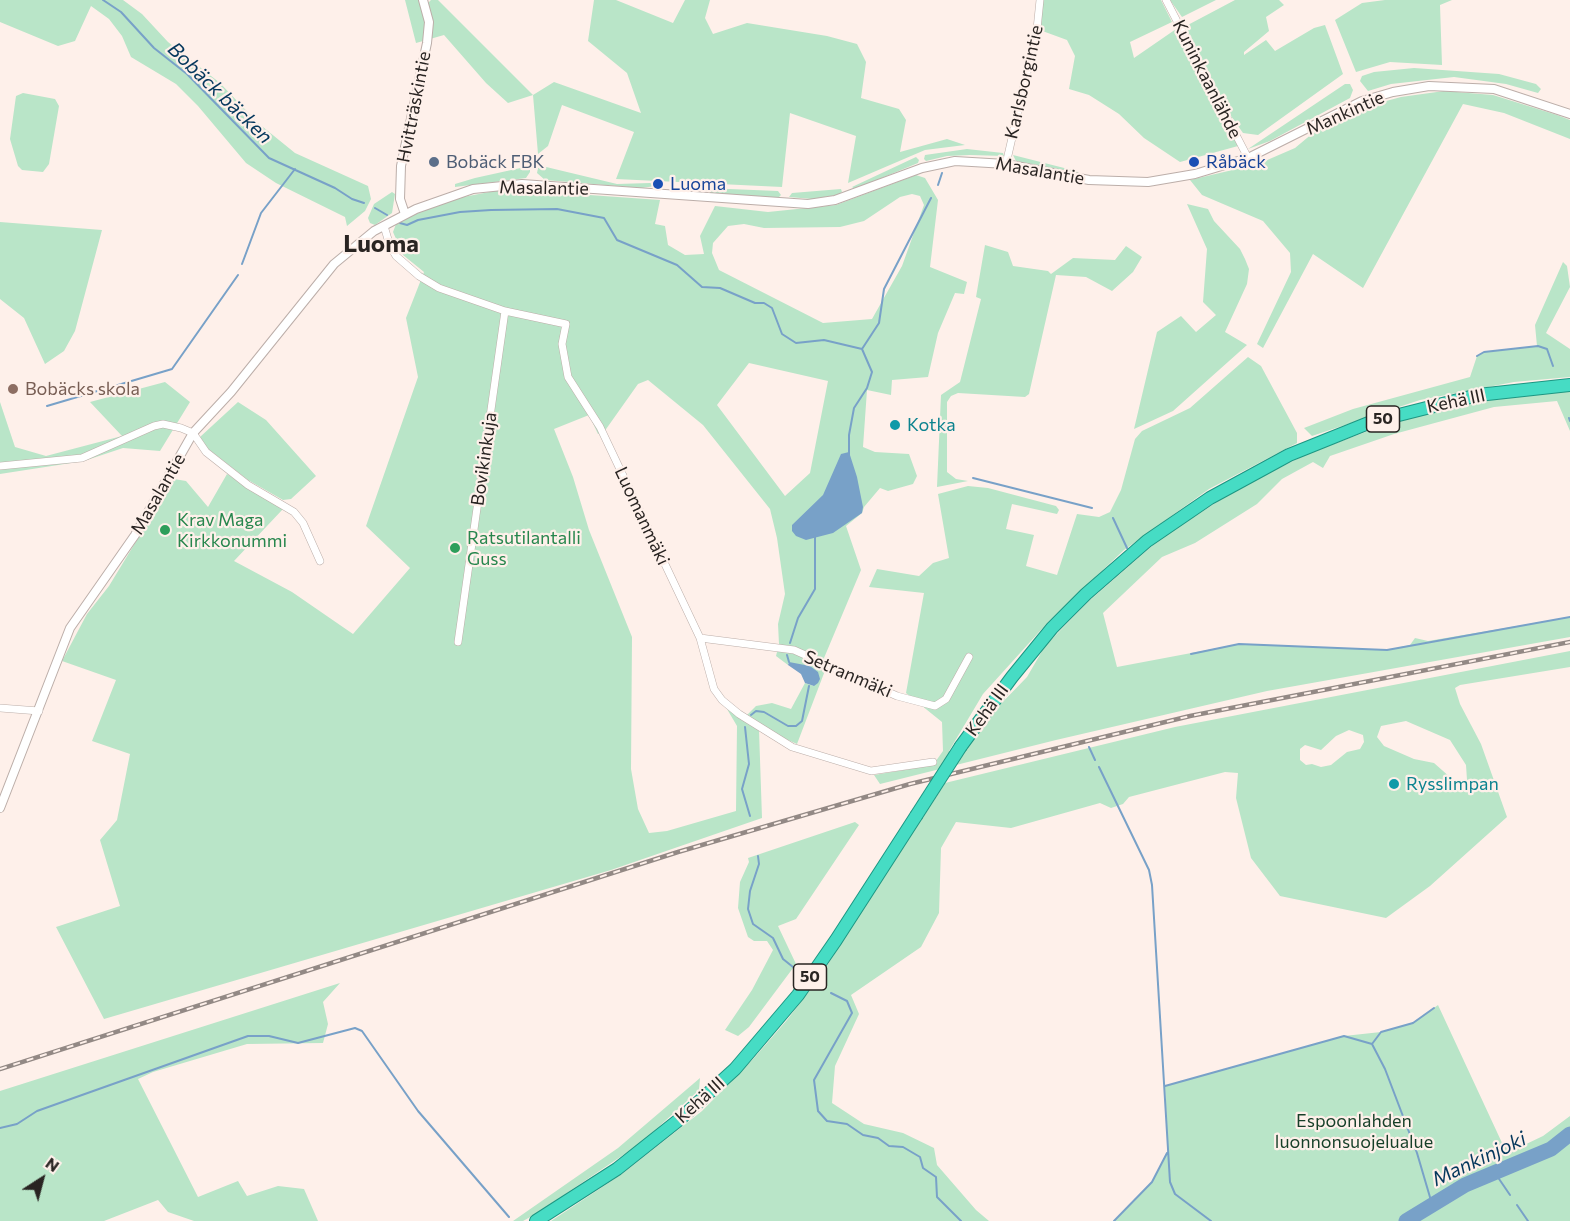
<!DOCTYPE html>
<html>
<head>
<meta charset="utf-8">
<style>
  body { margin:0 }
  #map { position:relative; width:1570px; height:1221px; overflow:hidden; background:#fef0ea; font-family:Commissioner,sans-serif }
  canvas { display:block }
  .north { position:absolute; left:12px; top:1149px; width:60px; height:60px; -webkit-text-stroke:4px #fef0ea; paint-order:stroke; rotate:36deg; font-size:16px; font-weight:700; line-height:24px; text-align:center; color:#292422 }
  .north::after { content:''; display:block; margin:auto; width:21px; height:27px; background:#292422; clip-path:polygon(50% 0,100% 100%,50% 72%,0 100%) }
</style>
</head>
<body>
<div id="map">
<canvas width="1570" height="1221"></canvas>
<div class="north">N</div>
</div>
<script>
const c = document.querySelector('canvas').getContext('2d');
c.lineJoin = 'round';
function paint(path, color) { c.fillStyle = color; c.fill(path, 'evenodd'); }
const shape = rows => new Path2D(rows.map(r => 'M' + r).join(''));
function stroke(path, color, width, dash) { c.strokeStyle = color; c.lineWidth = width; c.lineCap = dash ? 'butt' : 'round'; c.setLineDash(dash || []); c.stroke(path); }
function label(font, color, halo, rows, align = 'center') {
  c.font = font + ' Commissioner,sans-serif'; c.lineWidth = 4.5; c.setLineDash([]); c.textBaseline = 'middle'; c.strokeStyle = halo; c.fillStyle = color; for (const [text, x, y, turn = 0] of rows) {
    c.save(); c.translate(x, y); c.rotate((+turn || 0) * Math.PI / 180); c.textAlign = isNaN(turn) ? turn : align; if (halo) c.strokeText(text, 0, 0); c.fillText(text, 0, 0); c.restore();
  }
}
paint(shape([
  [0,0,123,0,142,14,168,42,220,83,258,123,295,153,368,186,371,199,365,211,347,226,345,217,276,183,246,163,198,106,176,84,131,57,122,36,109,19,91,6,75,41,58,46,0,22],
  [405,0,419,0,426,5,431,0,438,0,533,95,554,82,641,113,627,73,588,41,594,0,616,0,673,23,685,0,710,0,705,18,713,34,747,23,827,36,857,44,866,62,861,98,899,109,906,120,900,152,947,139,965,145,925,150,848,183,856,136,790,113,782,187,616,179,634,132,562,105,548,146,538,154,533,95,508,103,486,83,444,35,416,43],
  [1043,0,1161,0,1172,22,1130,42,1134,58,1179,27,1238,146,1180,162,1144,138,1119,114,1089,95,1069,89,1075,56,1067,40,1037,29],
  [1170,0,1216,0,1182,17],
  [1235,0,1279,0,1284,5,1266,17,1269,31,1244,52,1244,55,1266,40,1275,51,1314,28,1325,25,1343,74,1258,135,1243,133,1226,109,1184,27],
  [1385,0,1452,0,1440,5,1442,65,1390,62,1356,72,1335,20,1362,3],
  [1414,68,1499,74,1536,84,1541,89,1538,93,1506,84,1454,77,1391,84,1368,91,1360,81,1362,76,1374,72],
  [1345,84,1350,84,1353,90,1350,98,1270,141,1248,149],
  [1444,91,1493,95,1557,115,1570,120,1570,139,1504,113,1463,104,1363,288,1313,254,1263,348,1257,344,1291,272,1290,253,1263,221,1202,195,1190,180,1258,164,1295,148,1313,133,1364,107,1401,97],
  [23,93,55,99,59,106,49,164,43,172,22,170,18,166,10,139,16,96],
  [967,149,1003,153,1004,156,970,155,947,156,926,161,924,159,925,155],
  [1013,155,1076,171,1079,173,1016,161],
  [916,157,919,160,918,163,855,189,852,187],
  [542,166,617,184,650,183,656,186,641,188,545,180,537,173,538,168],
  [525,167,530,168,530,172,526,178,455,187,455,184,475,178],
  [916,175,925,178,938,200,930,267,967,282,964,294,955,293,938,333,928,377,892,380,891,395,867,390,863,447,875,452,909,454,917,476,913,484,888,491,880,488,864,507,862,513,846,526,861,570,824,658,826,668,797,744,779,736,747,715,756,706,772,703,791,709,805,683,814,686,789,662,788,665,776,656,779,644,778,624,785,594,777,538,770,509,703,425,648,380,638,384,604,432,598,434,589,415,554,429,573,477,589,530,632,637,631,769,638,809,649,833,667,831,736,811,737,726,727,709,759,730,762,818,611,870,104,1019,56,927,120,906,100,840,117,820,130,754,92,741,116,680,62,661,87,614,109,586,174,479,186,481,208,507,227,474,283,509,234,561,292,592,353,634,410,568,366,526,418,377,406,318,424,272,403,255,393,232,396,224,422,211,458,198,505,189,660,200,655,224,665,226,668,245,685,255,704,254,700,236,715,206,768,212,836,205],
  [912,194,920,196,924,205,902,266,872,319,823,323,719,270,712,253,713,243,728,226,744,224,764,228,840,227,864,221,900,197],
  [749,363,828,381,810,473,785,496,717,405],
  [705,188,778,191,781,195,777,199,708,193],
  [841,189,842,192,837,195,812,199,789,197,792,193],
  [392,192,395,194,392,213,375,225,370,223,368,218,374,204],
  [1187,204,1208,209,1214,221,1240,249,1245,259,1249,269,1247,284,1225,332,1247,345,1173,411,1134,429,1157,332,1181,316,1196,332,1216,315,1203,302,1207,249],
  [0,222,102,230,75,331,64,351,45,364,24,318,0,299],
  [985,245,1008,252,1013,266,1048,271,1051,274,1073,258,1115,260,1126,246,1142,257,1133,272,1112,291,1086,277,1056,275,1029,394,1025,397,958,393,951,396,947,402,947,472,956,479,968,481,937,487,941,395,960,382,981,299,976,297],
  [1563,262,1567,266,1570,287,1546,333,1570,349,1570,377,1514,382,1420,400,1312,436,1304,428,1353,409,1470,377,1477,356,1484,352,1537,346,1535,325],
  [1248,357,1261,366,1297,433,1297,443,1209,489,1124,550,1049,621,983,694,949,751,966,750,992,713,1027,677,1045,646,1089,601,1160,539,1237,489,1307,454,1387,424,1475,402,1570,391,1570,431,1557,401,1494,407,1394,434,1330,456,1323,468,1313,462,1282,479,1257,504,1195,543,1162,557,1103,613,1117,667,1239,644,1387,650,1410,645,1415,638,1428,641,1570,617,1570,637,1267,691,1056,740,880,784,874,775,933,765,943,751,942,722,906,693,924,593,869,587,877,569,919,576,933,563,949,558,938,494,968,486,988,488,1056,506,1059,510,1057,514,1012,504,1006,529,1034,535,1026,566,1057,575,1077,514,1099,517,1110,512,1121,490,1135,439,1142,431,1190,408],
  [165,382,190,402,160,451,123,448,84,461,0,474,0,402,15,447,46,456,122,436,90,402],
  [238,402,266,420,316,476,291,499,283,500,248,480,208,449,200,437],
  [1570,651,1570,667,1460,685,1455,688,1460,704,1481,744,1507,817,1430,886,1386,918,1280,896,1251,858,1236,798,1238,773,1225,772,1129,797,1123,804,1111,808,1100,803,1011,828,956,822,941,848,939,913,921,947,851,995,859,1014,835,1066,832,1103,864,1124,903,1133,934,1148,937,1165,976,1210,989,1221,551,1221,622,1174,702,1111,754,1058,787,1020,819,978,945,783,1175,727],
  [1406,721,1450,740,1466,765,1467,780,1459,790,1454,788,1451,778,1434,763,1414,759,1384,746,1377,737,1381,726],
  [1349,730,1363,735,1364,742,1360,749,1347,752,1331,765,1321,767,1312,764,1306,765,1300,760,1300,749,1305,745,1321,750,1336,736],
  [855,822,859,825,796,919,778,926,796,964,749,1027,738,1036,725,1030,752,990,773,950,767,941,754,941,748,937,738,908,740,882,749,862,748,858],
  [340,983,323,1002,328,1024,323,1043,247,1044,153,1072,138,1079,198,1197,238,1181,247,1196,278,1186,304,1189,318,1221,194,1221,168,1212,158,1200,104,1221,0,1221,0,1091],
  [1438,1005,1503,1145,1510,1150,1520,1147,1543,1136,1570,1116,1570,1221,1114,1221,1152,1182,1168,1150,1165,1086,1344,1036,1381,1032,1413,1023],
  [700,1078,699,1090,641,1143,534,1215,523,1221,513,1221,618,1148]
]), '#b9e5c8');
paint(shape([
  [849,452,857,477,863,507,862,513,833,533,806,540,796,536,792,531,792,525,823,495,841,454],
  [789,662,810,666,818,672,820,679,818,683,814,686,805,683,801,674,788,665]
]), '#78a1c8');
stroke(shape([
  [103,0,121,12,154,48,187,74,269,158,335,188,352,199,364,203],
  [938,185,942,173],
  [375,208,387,215],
  [400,223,407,225,418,220,460,212,491,210,557,209,604,218,617,240,677,265,702,287,720,288,755,303,764,303,772,308,782,334,796,343,824,340,862,349,872,372,867,388,854,408,849,435,849,460],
  [242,264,261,213,295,169],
  [862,349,879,323,884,289,931,198],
  [1477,356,1484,352,1538,346,1547,349,1553,366],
  [47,406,172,369,238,275],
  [1569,418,1570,421],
  [973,478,1092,508],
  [1113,518,1127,548],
  [790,643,798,618,815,589,815,536],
  [1191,654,1239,644,1387,650,1570,617],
  [787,655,789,662],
  [751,715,756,711,764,712,788,726,796,726,802,721,809,686],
  [745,727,749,764,742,789,750,816],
  [1089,747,1095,760],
  [1099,767,1149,870,1152,885,1170,1182,1175,1194,1211,1221],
  [758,856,759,864,750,891,748,909,753,924,773,938,783,959,798,971],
  [831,993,847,1001,852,1013,814,1080,818,1111,827,1121,847,1124,863,1135,878,1138,889,1146,903,1147,920,1157,923,1168,936,1177,937,1197,961,1221],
  [1165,1086,1344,1036,1372,1044],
  [0,1128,17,1124,37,1111,248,1036,269,1036,298,1043,355,1028,362,1031,418,1111,509,1217],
  [1495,1173,1510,1195],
  [1432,1204,1417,1153,1385,1069,1372,1044,1381,1032,1413,1023,1434,1008],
  [1517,1205,1528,1221],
  [1114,1221,1152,1182,1167,1153]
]), '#78a1c8', 2);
stroke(shape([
  [1406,1221,1465,1185,1551,1149,1570,1134]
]), '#78a1c8', 15);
const minor = shape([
  [1166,0,1248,158],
  [1006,164,1037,29,1040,0],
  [384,226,390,246,396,256,419,276,439,288,505,311,566,324,562,344,568,377,600,427,700,638,714,689,722,700,739,714,792,747,871,771,933,762],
  [0,466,82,458,154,426,163,424,181,428,193,433,206,452,248,485,294,512,303,523,320,561],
  [700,638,794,650,897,696,935,706,946,699,969,657],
  [458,642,505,311],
  [0,708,39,711]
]);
const tertiary = shape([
  [405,214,400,199,401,166,427,43,429,22,423,0],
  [0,808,70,628,135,535,193,433,231,392,334,264,374,231,416,209,473,189,522,184,808,204,835,200,922,168,955,161,1006,164,1089,180,1148,182,1195,174,1248,158,1362,101,1393,92,1429,86,1494,89,1570,114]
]);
const trunk = shape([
  [961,746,1012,677,1052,628,1086,594,1147,541,1210,498,1289,455,1371,422,1478,395,1570,385],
  [536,1221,617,1169,680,1119,735,1069,798,995,836,940,916,816]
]);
stroke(minor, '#bcaea9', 8);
stroke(tertiary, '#bcaea9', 10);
stroke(trunk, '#1d9682', 14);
stroke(minor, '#fff', 7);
stroke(tertiary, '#fff', 8);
stroke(trunk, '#46dcc4', 12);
const rail = shape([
  [0,1069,678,852,910,784,1190,716,1570,642]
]);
stroke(rail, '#938985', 4.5);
stroke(rail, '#fef0ea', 2, [7]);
const trunkBridge = shape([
  [916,816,961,746]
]);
stroke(trunkBridge, '#1d9682', 14, []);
stroke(trunkBridge, '#46dcc4', 12);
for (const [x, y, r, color] of [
  [434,162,6,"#5c6f8a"],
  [1194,162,6,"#1a4fb4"],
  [658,184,6,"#1a4fb4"],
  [13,389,6,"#8d6e63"],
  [895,425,6,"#0f9aa8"],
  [165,530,6,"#2e9e5b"],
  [455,548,6,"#2e9e5b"],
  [1394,784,6,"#0f9aa8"]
]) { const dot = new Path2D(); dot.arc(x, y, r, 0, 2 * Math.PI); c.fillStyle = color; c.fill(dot); stroke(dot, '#fef0ea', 2); }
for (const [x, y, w] of [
  [1383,419,33],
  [810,977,33]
]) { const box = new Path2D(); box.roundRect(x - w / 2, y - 13, w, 26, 4.5); c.fillStyle = '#fef0ea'; c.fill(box); stroke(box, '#292422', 1.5); }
label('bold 16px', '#292422', null, [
  ["50",1383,419],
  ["50",810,977]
]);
label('18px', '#292422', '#fef0ea', [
  ["Kuninkaanlähde",1207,79,63],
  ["Karlsborgintie",1024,82,-77],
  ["Hvitträskintie",414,107,-79],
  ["Mankintie",1345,113,-24],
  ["Masalantie",1040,171,10],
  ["Masalantie",544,188,1],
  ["Kehä III",1456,401,-12],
  ["Bovikinkuja",484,459,-82],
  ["Masalantie",158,494,-60],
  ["Luomanmäki",642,516,65],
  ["Setranmäki",848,674,23],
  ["Kehä III",987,710,-54],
  ["Kehä III",700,1100,-42]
]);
label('18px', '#4e5e75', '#fef0ea', [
  ["Bobäck FBK",446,162]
], 'left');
label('18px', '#164399', '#fef0ea', [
  ["Råbäck",1206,162],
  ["Luoma",670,184]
], 'left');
label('18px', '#785e54', '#fef0ea', [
  ["Bobäcks skola",25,389]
], 'left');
label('18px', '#0d838f', '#fef0ea', [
  ["Kotka",907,425],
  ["Rysslimpan",1406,784]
], 'left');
label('18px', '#27864d', '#fef0ea', [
  ["Krav Maga",177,520],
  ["Kirkkonummi",177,541],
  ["Ratsutilantalli",467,538],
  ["Guss",467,559]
], 'left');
label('18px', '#163f28', '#fef0ea', [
  ["Espoonlahden",1354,1121],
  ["luonnonsuojelualue",1354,1142]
]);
label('italic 20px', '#04375c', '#fef0ea', [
  ["Bobäck bäcken",220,93,44],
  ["Mankinjoki",1479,1159,-25]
]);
label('bold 24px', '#292422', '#fef0ea', [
  ["Luoma",381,244]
]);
</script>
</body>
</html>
